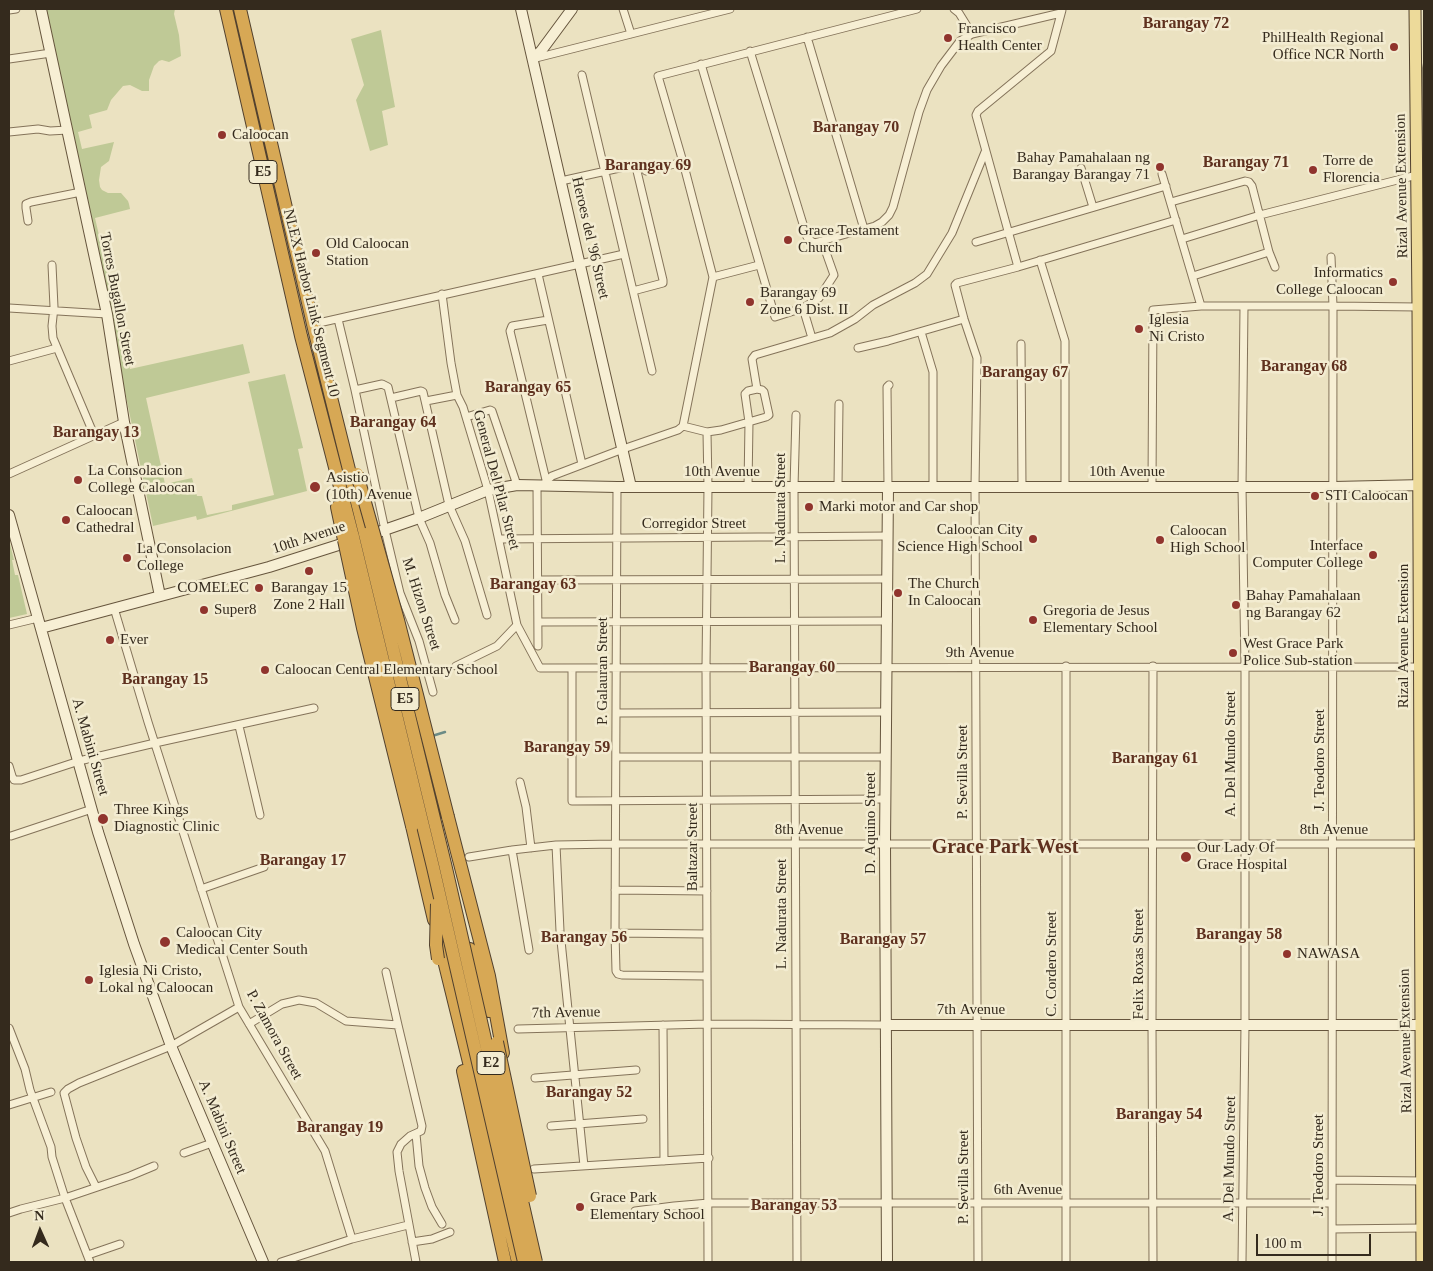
<!DOCTYPE html>
<html>
<head>
<meta charset="utf-8">
<style>
  body { margin:0 }
  #map { position:relative; width:1433px; height:1271px; overflow:hidden; background:#ebe2c1; font-family:Georgia,serif }
  canvas { display:block }
  .frame { position:absolute; inset:0; border:10px solid #342a1d; pointer-events:none }
  .north { position:absolute; left:15px; top:1206px; width:50px; height:50px; -webkit-text-stroke:4px #f3ecd1; paint-order:stroke; rotate:358deg; font-size:14px; font-weight:700; line-height:20px; text-align:center; color:#342a1d }
  .north::after { content:''; display:block; margin:auto; width:18px; height:22px; background:#342a1d; clip-path:polygon(50% 0,100% 100%,50% 72%,0 100%) }
  .scale { position:absolute; left:1256px; top:1234px; width:115px; height:22px; box-sizing:border-box; border:2px solid #342a1d; border-top:0; padding-left:6px; font-size:15px; line-height:18px; white-space:nowrap; color:#342a1d; -webkit-text-stroke:4px #f3ecd1; paint-order:stroke }
</style>
</head>
<body>
<div id="map">
<canvas width="1433" height="1271"></canvas>
<div class="frame"></div>
<div class="north">N</div>
<div class="scale">100 m</div>
</div>
<script>
const c = document.querySelector('canvas').getContext('2d');
c.lineJoin = 'round';
function paint(path, color) { c.fillStyle = color; c.fill(path, 'evenodd'); }
const shape = rows => new Path2D(rows.map(r => 'M' + r).join(''));
function stroke(path, color, width, dash) { c.strokeStyle = color; c.lineWidth = width; c.lineCap = dash ? 'butt' : 'round'; c.setLineDash(dash || []); c.stroke(path); }
function label(font, color, halo, rows, align = 'center') {
  c.font = font + ' Georgia,serif'; c.lineWidth = 5; c.setLineDash([]); c.textBaseline = 'middle'; c.strokeStyle = halo; c.fillStyle = color; for (const [text, x, y, turn = 0] of rows) {
    c.save(); c.translate(x, y); c.rotate((+turn || 0) * Math.PI / 180); c.textAlign = isNaN(turn) ? turn : align; if (halo) c.strokeText(text, 0, 0); c.fillText(text, 0, 0); c.restore();
  }
}
paint(shape([
  [45,9,175,9,174,14,179,35,181,56,169,62,162,60,159,61,154,66,149,80,149,91,142,91,130,85,123,86,111,100,107,110,89,115,92,128,78,132,82,149,114,142,109,161,101,167,99,180,100,187,102,190,108,193,121,193,128,201,129,204,130,209,95,218,130,369,243,344,250,373,146,398,165,484,192,478,197,496,202,496,207,515,232,510,232,505,274,495,248,382,285,374,303,448,298,449,307,491,197,520,196,516,153,526],
  [381,30,395,107,382,111,388,145,370,151,356,100,364,85,351,39],
  [9,540,14,560,12,560,15,575,18,575,27,614,9,618]
]), '#bfc996');
stroke(shape([
  [432,736,445,732]
]), '#6b8b86', 2.5);
const street = shape([
  [623,9,631,34],
  [954,9,959,13,972,34],
  [9,10,16,9],
  [807,37,864,229],
  [750,51,807,237,811,241,814,243,875,226,882,222,889,215,893,207,919,112,927,90,941,66,960,41,972,34,1061,13],
  [536,58,730,9],
  [9,59,51,53],
  [701,64,775,317,803,308,819,298,834,275,822,241],
  [582,75,652,371],
  [9,132,38,129,50,131,68,130],
  [1081,168,1093,207],
  [646,171,683,162],
  [1162,174,1201,306],
  [561,181,633,165,636,167,663,280,663,283,633,291],
  [1171,202,1245,181,1249,182,1252,186,1269,252,1275,267],
  [28,221,26,208,26,204,31,202,81,192],
  [1182,239,1260,215,1417,175],
  [976,242,1166,186],
  [1331,257,1333,306,1332,1262],
  [1040,260,1065,341,1065,487],
  [52,265,54,307,52,326,53,338,94,435],
  [1018,267,976,115,978,111,1051,51,1062,10],
  [538,274,582,464],
  [1193,276,1269,252],
  [713,277,759,265],
  [442,294,451,363,457,395,463,407,488,490,517,625,540,668,1419,667],
  [9,308,107,314],
  [803,308,812,338],
  [338,319,355,390,385,530,400,593,419,641,433,692],
  [323,322,624,254],
  [921,332,933,372,933,487],
  [1021,344,1022,487],
  [858,348,888,341,964,319],
  [9,361,57,348],
  [757,389,752,359,755,355,830,333,855,319,873,305,915,283,927,274,952,233,985,152],
  [355,390,382,384,388,387,419,518,430,543,445,595,455,620],
  [391,398,421,391,423,392,449,505,465,541,487,615],
  [426,401,457,395],
  [796,415,794,487,797,1262],
  [466,417,490,410,492,411,517,485],
  [683,426,713,277,683,162,658,76,917,9],
  [707,432,708,487,706,667,708,1262],
  [9,474,124,422],
  [546,481,552,476,623,449,678,430,683,426,707,432,721,430,766,417,769,415,764,392,762,390,757,389],
  [547,484,510,331,512,326,548,320],
  [537,485,538,646],
  [838,486,839,404],
  [617,487,615,933,616,971,618,974,622,975,707,976],
  [748,487,749,422,745,394,748,391,757,389],
  [888,487,887,387,889,385],
  [1152,487,1153,310,1201,306,1333,306,1418,307],
  [499,539,888,536],
  [538,580,888,579],
  [114,608,148,722,239,1007,325,1151,352,1239],
  [538,622,888,621],
  [9,625,38,618],
  [456,666,497,646,517,625],
  [1066,666,1066,1262],
  [572,668,572,801,886,799],
  [616,713,887,712],
  [239,726,260,815],
  [616,757,886,757],
  [9,766,12,776,14,780,21,780,79,761,155,743,314,708],
  [520,782,526,807,531,848],
  [11,836,92,809],
  [556,845,560,931,584,1166],
  [512,850,529,950],
  [469,857,512,850,556,845,615,844,1420,844],
  [201,889,264,867],
  [615,890,707,891],
  [615,933,707,934],
  [386,972,398,1025,422,1126,421,1131,410,1136,401,1144,397,1152,399,1171,416,1262],
  [249,1024,282,1004,299,1000,316,1003,346,1021,398,1025],
  [663,1025,664,1161],
  [9,1028,25,1069,30,1090,51,1147,52,1157,65,1198,90,1262],
  [518,1029,708,1024,886,1025],
  [535,1078,636,1070],
  [9,1105,51,1092],
  [551,1126,643,1119],
  [416,1134,419,1166,425,1188,432,1207,442,1224],
  [184,1153,212,1143],
  [534,1169,709,1158],
  [1332,1180,1424,1181],
  [96,1187,86,1167,76,1138,64,1093,68,1089,79,1083,171,1046,239,1007],
  [635,1211,674,1206,709,1203,1332,1203],
  [9,1213,21,1209,65,1198,130,1176,154,1166],
  [1332,1229,1422,1228],
  [412,1242,432,1239,450,1232],
  [88,1255,120,1244],
  [281,1262,352,1239,408,1225],
  [978,1262,975,487,977,358,964,319,955,285,957,283,1018,267,1176,220],
  [1153,1262,1152,1024,1153,666],
  [1242,1262,1245,1025,1245,667,1242,487,1244,307]
]);
const secondary = shape([
  [41,9,107,314,124,422,160,596],
  [521,9,631,487],
  [533,59,541,51,572,9],
  [9,515,98,832,134,944,171,1046,263,1262],
  [367,536,419,518,488,490,517,485,617,487,1334,487,1424,485],
  [41,628,269,567,351,541],
  [886,1025,1424,1025],
  [887,1262,885,844,888,487]
]);
const primary = shape([
  [1415,9,1418,307,1422,1262]
]);
const highway = shape([
  [226,9,301,336,353,537],
  [240,9,315,333,365,534],
  [337,507,344,540],
  [448,817,489,976,503,1053],
  [412,826,434,920],
  [440,944,518,1262],
  [470,949,489,1011],
  [463,1071,505,1262]
]);
stroke(street, '#84735a', 9);
stroke(secondary, '#66553d', 12);
stroke(primary, '#52412e', 13);
stroke(highway, '#52412e', 14);
stroke(street, '#f7efd4', 7);
stroke(secondary, '#f7efd4', 10);
stroke(primary, '#edda9a', 11);
stroke(highway, '#d7a855', 12);
stroke(shape([
  [1424,58,1423,68,1423,692,1424,1184]
]), '#342a1d', 1);
const highwayBridge = shape([
  [357,474,398,620,448,817],
  [365,534,445,864,536,1262],
  [353,537,433,867,524,1262],
  [344,540,363,628,412,826],
  [437,904,436,945,438,959],
  [497,1042,530,1196]
]);
stroke(highwayBridge, '#52412e', 14, []);
stroke(highwayBridge, '#d7a855', 12);
for (const [x, y, r, color] of [
  [948,38,5,"#90342d"],
  [1394,47,5,"#90342d"],
  [222,135,5,"#90342d"],
  [1160,167,5,"#90342d"],
  [1313,170,5,"#90342d"],
  [788,240,5,"#90342d"],
  [316,253,5,"#90342d"],
  [1393,282,5,"#90342d"],
  [750,302,5,"#90342d"],
  [1139,329,5,"#90342d"],
  [78,480,5,"#90342d"],
  [315,487,6,"#90342d"],
  [1315,496,5,"#90342d"],
  [809,507,5,"#90342d"],
  [66,520,5,"#90342d"],
  [1033,539,5,"#90342d"],
  [1160,540,5,"#90342d"],
  [1373,555,5,"#90342d"],
  [127,558,5,"#90342d"],
  [309,571,5,"#90342d"],
  [259,588,5,"#90342d"],
  [898,593,5,"#90342d"],
  [1236,605,5,"#90342d"],
  [204,610,5,"#90342d"],
  [1033,620,5,"#90342d"],
  [110,640,5,"#90342d"],
  [1233,653,5,"#90342d"],
  [265,670,5,"#90342d"],
  [103,819,6,"#90342d"],
  [1186,857,6,"#90342d"],
  [165,942,6,"#90342d"],
  [1287,954,5,"#90342d"],
  [89,980,5,"#90342d"],
  [580,1207,5,"#90342d"]
]) { const dot = new Path2D(); dot.arc(x, y, r, 0, 2 * Math.PI); c.fillStyle = color; c.fill(dot); stroke(dot, '#f3ecd1', 2); }
for (const [x, y, w] of [
  [263,172,28],
  [405,699,28],
  [491,1063,28]
]) { const box = new Path2D(); box.roundRect(x - w / 2, y - 11.5, w, 23, 4); c.fillStyle = '#f3ecd1'; c.fill(box); stroke(box, '#342a1d', 1); }
label('bold 14px', '#342a1d', null, [
  ["E5",263,172],
  ["E5",405,699],
  ["E2",491,1063]
]);
label('15px', '#342a1d', '#f3ecd1', [
  ["Francisco",958,29],
  ["Health Center",958,46],
  ["PhilHealth Regional",1384,38,"right"],
  ["Office NCR North",1384,55,"right"],
  ["Caloocan",232,135],
  ["Bahay Pamahalaan ng",1150,158,"right"],
  ["Barangay Barangay 71",1150,175,"right"],
  ["Torre de",1323,161],
  ["Florencia",1323,178],
  ["Grace Testament",798,231],
  ["Church",798,248],
  ["Old Caloocan",326,244],
  ["Station",326,261],
  ["Informatics",1383,273,"right"],
  ["College Caloocan",1383,290,"right"],
  ["Barangay 69",760,293],
  ["Zone 6 Dist. II",760,310],
  ["Iglesia",1149,320],
  ["Ni Cristo",1149,337],
  ["La Consolacion",88,471],
  ["College Caloocan",88,488],
  ["Asistio",326,478],
  ["(10th) Avenue",326,495],
  ["STI Caloocan",1325,496],
  ["Marki motor and Car shop",819,507],
  ["Caloocan",76,511],
  ["Cathedral",76,528],
  ["Caloocan City",1023,530,"right"],
  ["Science High School",1023,547,"right"],
  ["Caloocan",1170,531],
  ["High School",1170,548],
  ["Interface",1363,546,"right"],
  ["Computer College",1363,563,"right"],
  ["La Consolacion",137,549],
  ["College",137,566],
  ["The Church",908,584],
  ["In Caloocan",908,601],
  ["COMELEC",249,588,"right"],
  ["Barangay 15",309,588,"center"],
  ["Zone 2 Hall",309,605,"center"],
  ["Bahay Pamahalaan",1246,596],
  ["ng Barangay 62",1246,613],
  ["Super8",214,610],
  ["Gregoria de Jesus",1043,611],
  ["Elementary School",1043,628],
  ["Ever",120,640],
  ["West Grace Park",1243,644],
  ["Police Sub-station",1243,661],
  ["Caloocan Central Elementary School",275,670],
  ["Three Kings",114,810],
  ["Diagnostic Clinic",114,827],
  ["Our Lady Of",1197,848],
  ["Grace Hospital",1197,865],
  ["Caloocan City",176,933],
  ["Medical Center South",176,950],
  ["NAWASA",1297,954],
  ["Iglesia Ni Cristo,",99,971],
  ["Lokal ng Caloocan",99,988],
  ["Grace Park",590,1198],
  ["Elementary School",590,1215]
], 'left');
label('15px', '#342a1d', '#f3ecd1', [
  ["Rizal Avenue Extension",1402,186,-91],
  ["Heroes del '96 Street",590,238,77],
  ["Torres Bugallon Street",117,299,79],
  ["NLEX Harbor Link Segment 10",311,303,76],
  ["10th Avenue",722,472],
  ["10th Avenue",1127,472],
  ["General Del Pilar Street",496,480,75],
  ["L. Nadurata Street",781,508,-90],
  ["Corregidor Street",694,524],
  ["10th Avenue",309,538,-18],
  ["M. Hizon Street",421,604,72],
  ["Rizal Avenue Extension",1404,636,-90],
  ["9th Avenue",980,653],
  ["P. Galauran Street",603,671,-90],
  ["A. Mabini Street",90,747,74],
  ["A. Del Mundo Street",1231,754,-90],
  ["J. Teodoro Street",1320,760,-90],
  ["P. Sevilla Street",963,772,-90],
  ["D. Aquino Street",871,823,-90],
  ["8th Avenue",809,830],
  ["8th Avenue",1334,830],
  ["Baltazar Street",693,847,-90],
  ["L. Nadurata Street",782,914,-90],
  ["C. Cordero Street",1052,964,-90],
  ["Felix Roxas Street",1139,964,-90],
  ["7th Avenue",971,1010],
  ["7th Avenue",566,1013,-1],
  ["P. Zamora Street",274,1035,61],
  ["Rizal Avenue Extension",1406,1041,-91],
  ["A. Mabini Street",222,1127,67],
  ["A. Del Mundo Street",1230,1159,-89],
  ["J. Teodoro Street",1319,1165,-90],
  ["P. Sevilla Street",964,1177,-90],
  ["6th Avenue",1028,1190]
]);
label('bold 16px', '#5f311f', '#f3ecd1', [
  ["Barangay 72",1186,24],
  ["Barangay 70",856,128],
  ["Barangay 71",1246,163],
  ["Barangay 69",648,166],
  ["Barangay 68",1304,367],
  ["Barangay 67",1025,373],
  ["Barangay 65",528,388],
  ["Barangay 64",393,423],
  ["Barangay 13",96,433],
  ["Barangay 63",533,585],
  ["Barangay 60",792,668],
  ["Barangay 15",165,680],
  ["Barangay 59",567,748],
  ["Barangay 61",1155,759],
  ["Barangay 17",303,861],
  ["Barangay 58",1239,935],
  ["Barangay 56",584,938],
  ["Barangay 57",883,940],
  ["Barangay 52",589,1093],
  ["Barangay 54",1159,1115],
  ["Barangay 19",340,1128],
  ["Barangay 53",794,1206]
]);
label('bold 20px', '#5f311f', '#f3ecd1', [
  ["Grace Park West",1005,848]
]);
</script>
</body>
</html>
